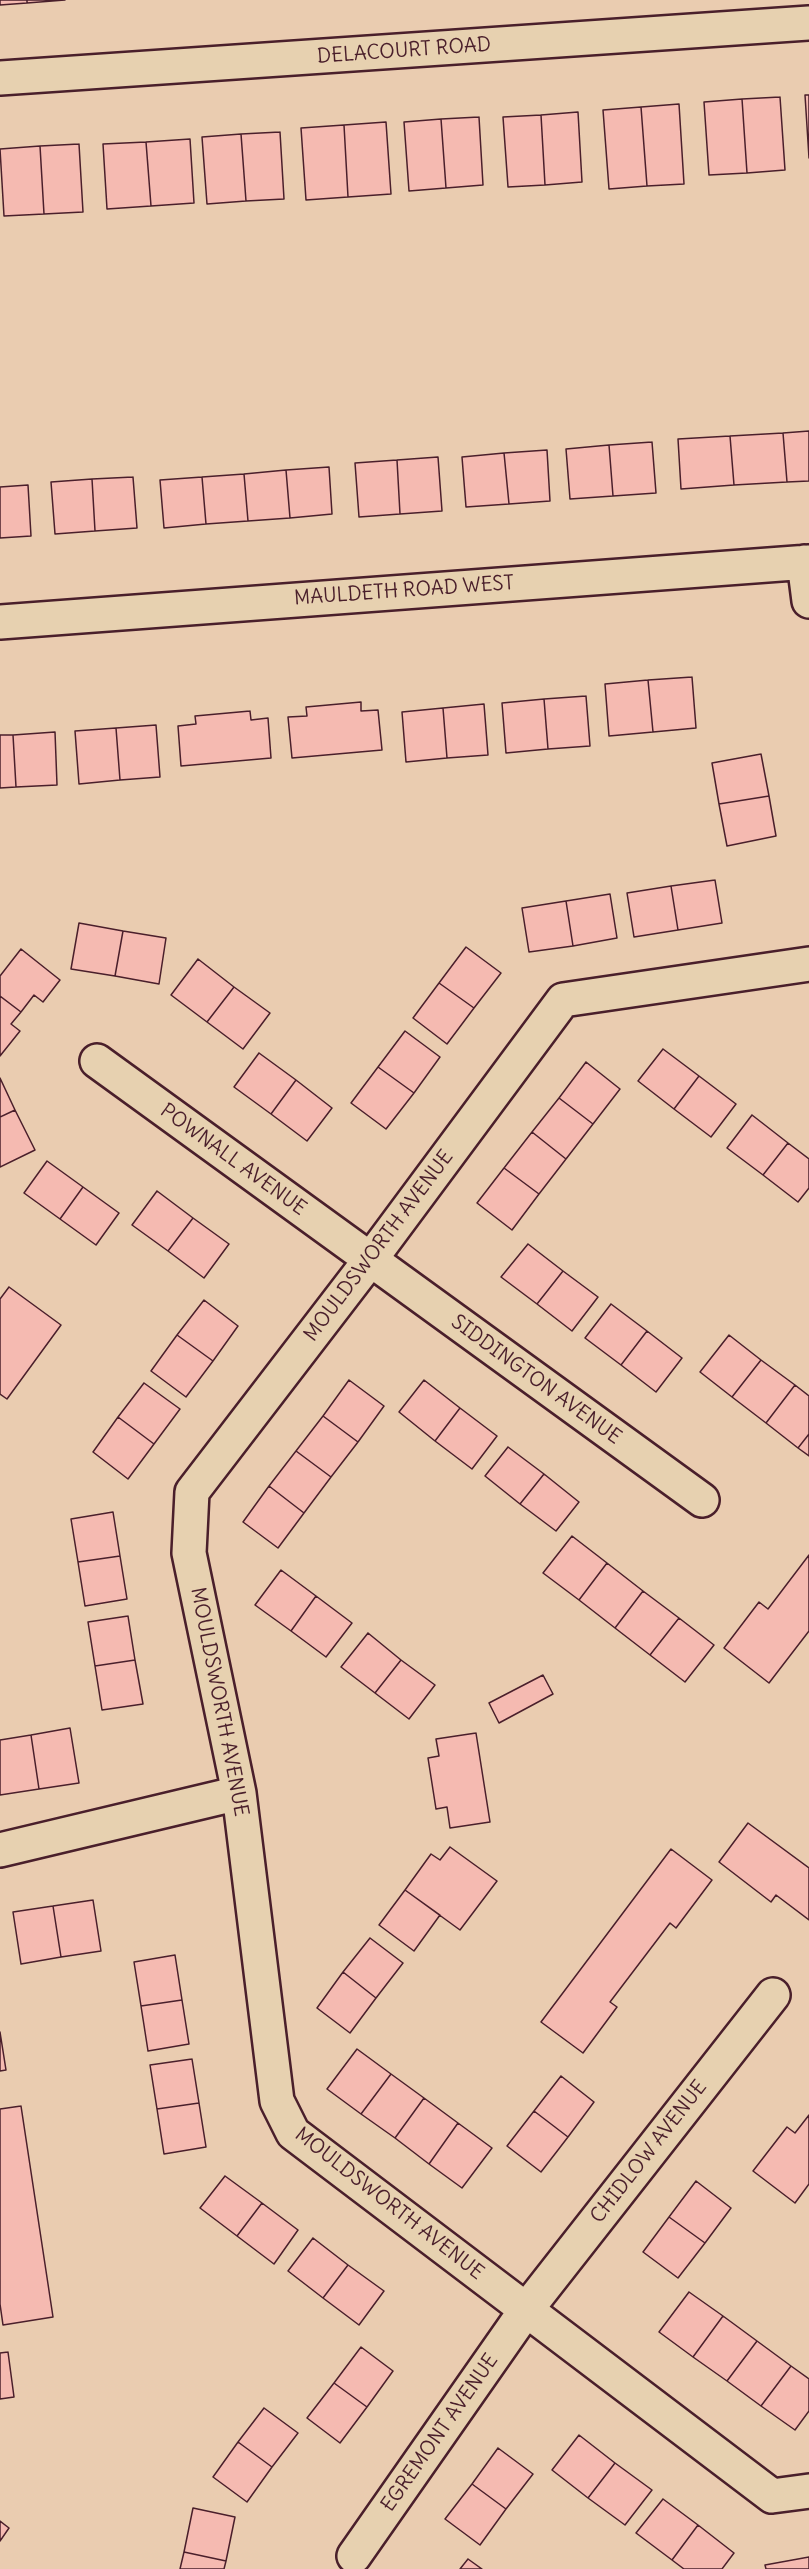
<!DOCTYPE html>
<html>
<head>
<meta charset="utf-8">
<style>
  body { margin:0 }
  canvas { display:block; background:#eaccb0 }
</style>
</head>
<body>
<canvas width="809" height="2569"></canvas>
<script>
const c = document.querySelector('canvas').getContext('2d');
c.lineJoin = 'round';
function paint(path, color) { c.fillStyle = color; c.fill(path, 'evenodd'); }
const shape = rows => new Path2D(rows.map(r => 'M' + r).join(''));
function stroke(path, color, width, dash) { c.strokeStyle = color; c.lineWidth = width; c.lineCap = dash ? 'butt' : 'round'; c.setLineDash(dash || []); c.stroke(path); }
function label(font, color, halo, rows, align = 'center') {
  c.font = font + ' Delius,sans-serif'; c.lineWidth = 6; c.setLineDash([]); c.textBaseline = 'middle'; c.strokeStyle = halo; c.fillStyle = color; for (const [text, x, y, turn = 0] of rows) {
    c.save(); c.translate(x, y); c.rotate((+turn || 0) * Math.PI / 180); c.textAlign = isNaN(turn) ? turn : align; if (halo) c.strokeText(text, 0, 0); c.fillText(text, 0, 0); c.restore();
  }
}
const building = shape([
  [0,0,27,0,27,3,0,5,0,0],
  [27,0,65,0,27,3,27,0],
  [805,95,809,95,809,158,805,95],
  [780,97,785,170,747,173,742,99,780,97],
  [742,99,747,173,709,175,704,102,742,99],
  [679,104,684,184,647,186,641,107,679,104],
  [641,107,647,186,609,189,603,110,641,107],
  [578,112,582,182,545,185,541,115,578,112],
  [541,115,545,185,508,187,503,117,541,115],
  [479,117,483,185,446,188,441,119,479,117],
  [441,119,446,188,409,191,404,122,441,119],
  [386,122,391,194,348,197,344,125,386,122],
  [344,125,348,197,306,200,301,128,344,125],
  [280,132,284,199,246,201,241,134,280,132],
  [241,134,246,201,207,204,202,137,241,134],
  [190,139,194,203,151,206,146,142,190,139],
  [146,142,151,206,107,209,103,144,146,142],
  [79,144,83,212,44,214,40,146,79,144],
  [40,146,44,214,4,216,0,149,40,146],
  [809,431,809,481,787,482,783,433,809,431],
  [783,433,787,482,734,485,730,436,783,433],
  [730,436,734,485,681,489,678,439,730,436],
  [652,442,656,493,613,496,609,445,652,442],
  [609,445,613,496,570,499,566,449,609,445],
  [547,450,550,501,509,504,504,453,547,450],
  [504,453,509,504,466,507,462,457,504,453],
  [438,457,442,511,400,514,397,460,438,457],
  [397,460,400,514,359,517,355,463,397,460],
  [329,467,332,514,290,518,286,470,329,467],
  [286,470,290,518,248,521,244,474,286,470],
  [244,474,248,521,206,524,202,477,244,474],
  [133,477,137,528,95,531,92,479,133,477],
  [202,477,206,524,164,528,160,480,202,477],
  [92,479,95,531,55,534,51,482,92,479],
  [28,485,31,536,0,538,0,487,28,485],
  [692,677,696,728,653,732,648,680,692,677],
  [648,680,653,732,609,736,605,684,648,680],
  [586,696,590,746,548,749,544,699,586,696],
  [544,699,548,749,506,753,502,703,544,699],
  [361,702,361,711,378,710,382,750,292,758,288,717,307,716,306,707,361,702],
  [484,704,488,755,447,758,443,708,484,704],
  [443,708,447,758,406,762,402,712,443,708],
  [250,711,251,720,268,718,271,758,181,766,178,726,196,724,195,716,250,711],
  [156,725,160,777,120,780,116,728,156,725],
  [116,728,120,780,79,784,75,731,116,728],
  [55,732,57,785,16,787,13,735,55,732],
  [0,735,13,735,16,787,0,788,0,735],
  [761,754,769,796,719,804,712,763,761,754],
  [769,796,776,836,727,846,719,804,769,796],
  [715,880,722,923,678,930,671,886,715,880],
  [671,886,678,930,634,937,627,893,671,886],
  [610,894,617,938,573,946,566,901,610,894],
  [566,901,573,946,529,952,522,908,566,901],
  [79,923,123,931,115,976,71,969,79,923],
  [123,931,166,938,159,984,115,976,123,931],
  [466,947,501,973,474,1008,439,983,466,947],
  [21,949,60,980,43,1002,34,995,21,1012,0,996,0,976,21,949],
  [198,959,234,987,207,1022,171,995,198,959],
  [439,983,474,1008,447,1044,413,1018,439,983],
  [234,987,270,1013,243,1049,207,1022,234,987],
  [0,996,21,1012,11,1024,20,1031,0,1056,0,996],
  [405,1031,440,1057,414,1093,378,1067,405,1031],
  [663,1049,699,1076,674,1109,638,1081,663,1049],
  [259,1053,296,1080,271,1114,234,1087,259,1053],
  [586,1062,620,1089,593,1124,559,1098,586,1062],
  [378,1067,414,1093,386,1129,351,1103,378,1067],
  [699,1076,736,1104,711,1137,674,1109,699,1076],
  [0,1078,15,1110,0,1117,0,1078],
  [296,1080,332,1108,307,1141,271,1114,296,1080],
  [559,1098,593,1124,566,1159,532,1132,559,1098],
  [15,1110,35,1150,0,1167,0,1117,15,1110],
  [752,1115,788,1143,763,1175,727,1148,752,1115],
  [532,1132,566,1159,539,1194,504,1168,532,1132],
  [788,1143,809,1159,809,1188,798,1202,763,1175,788,1143],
  [47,1161,83,1187,60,1219,24,1193,47,1161],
  [504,1168,539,1194,512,1230,477,1203,504,1168],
  [83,1187,119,1213,96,1245,60,1219,83,1187],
  [157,1191,193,1218,168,1251,132,1225,157,1191],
  [193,1218,229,1244,204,1278,168,1251,193,1218],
  [528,1244,563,1271,537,1304,501,1277,528,1244],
  [563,1271,598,1297,572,1331,537,1304,563,1271],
  [9,1287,61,1325,7,1399,0,1394,0,1299,9,1287],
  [204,1300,238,1326,213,1361,177,1335,204,1300],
  [611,1304,647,1331,621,1365,585,1338,611,1304],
  [647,1331,682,1358,656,1392,621,1365,647,1331],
  [177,1335,213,1361,186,1397,151,1371,177,1335],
  [729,1335,761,1360,732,1397,700,1372,729,1335],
  [761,1360,795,1385,766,1423,732,1397,761,1360],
  [349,1380,384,1406,358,1442,323,1416,349,1380],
  [424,1380,460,1408,435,1441,399,1412,424,1380],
  [144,1383,180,1409,154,1444,118,1417,144,1383],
  [795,1385,809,1396,809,1434,798,1448,766,1423,795,1385],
  [460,1408,497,1436,472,1469,435,1441,460,1408],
  [323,1416,358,1442,331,1477,296,1451,323,1416],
  [118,1417,154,1444,128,1479,93,1452,118,1417],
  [809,1434,809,1456,798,1448,809,1434],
  [508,1447,544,1474,520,1504,485,1476,508,1447],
  [296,1451,331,1477,304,1513,269,1486,296,1451],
  [544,1474,579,1502,556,1531,520,1504,544,1474],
  [269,1486,304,1513,278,1548,243,1522,269,1486],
  [113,1512,120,1556,78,1562,71,1519,113,1512],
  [572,1536,607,1563,579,1600,543,1573,572,1536],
  [809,1555,809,1631,769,1683,724,1648,759,1602,768,1609,809,1555],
  [120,1556,127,1599,85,1606,78,1562,120,1556],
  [607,1563,643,1591,615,1628,579,1600,607,1563],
  [281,1570,316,1596,291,1631,255,1605,281,1570],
  [643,1591,679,1618,650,1655,615,1628,643,1591],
  [316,1596,352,1623,326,1657,291,1631,316,1596],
  [128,1616,135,1660,95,1666,88,1622,128,1616],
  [679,1618,714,1645,685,1682,650,1655,679,1618],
  [368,1633,401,1660,375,1693,341,1667,368,1633],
  [135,1660,143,1704,102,1710,95,1666,135,1660],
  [401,1660,435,1685,409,1719,375,1693,401,1660],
  [543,1675,553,1694,499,1723,489,1703,543,1675],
  [70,1728,79,1783,39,1789,31,1735,70,1728],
  [476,1733,490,1822,450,1828,447,1807,436,1809,428,1758,439,1756,436,1739,476,1733],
  [31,1735,39,1789,0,1795,0,1740,31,1735],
  [748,1823,809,1868,809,1920,776,1895,771,1902,719,1862,748,1823],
  [450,1847,497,1881,460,1930,405,1890,431,1854,440,1860,450,1847],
  [671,1849,712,1880,676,1928,670,1923,610,2002,617,2007,583,2053,541,2022,671,1849],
  [405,1890,440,1915,414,1951,379,1925,405,1890],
  [93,1900,101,1951,61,1957,53,1906,93,1900],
  [53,1906,61,1957,21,1964,13,1912,53,1906],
  [370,1938,403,1963,376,1998,343,1972,370,1938],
  [175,1955,182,2000,141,2006,134,1962,175,1955],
  [343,1972,376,1998,350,2033,317,2008,343,1972],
  [182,2000,189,2044,148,2051,141,2006,182,2000],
  [0,2032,6,2070,0,2071,0,2032],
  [357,2049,391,2074,361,2114,327,2089,357,2049],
  [192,2059,199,2103,157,2109,150,2065,192,2059],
  [391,2074,424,2098,395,2138,361,2114,391,2074],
  [561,2076,594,2102,568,2137,534,2111,561,2076],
  [424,2098,458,2123,429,2164,395,2138,424,2098],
  [199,2103,206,2147,164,2154,157,2109,199,2103],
  [21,2106,53,2317,3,2325,0,2304,0,2109,21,2106],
  [534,2111,568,2137,541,2172,507,2146,534,2111],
  [809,2115,809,2184,795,2203,753,2171,787,2127,795,2133,809,2115],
  [458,2123,492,2148,462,2188,429,2164,458,2123],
  [225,2176,262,2203,237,2236,200,2208,225,2176],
  [696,2181,731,2208,705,2243,669,2217,696,2181],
  [262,2203,298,2230,274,2264,237,2236,262,2203],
  [669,2217,705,2243,678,2278,643,2252,669,2217],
  [313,2238,348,2265,323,2298,288,2271,313,2238],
  [348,2265,384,2291,359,2325,323,2298,348,2265],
  [689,2292,723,2316,693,2357,659,2332,689,2292],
  [723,2316,757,2341,727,2381,693,2357,723,2316],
  [757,2341,791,2366,761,2406,727,2381,757,2341],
  [361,2347,393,2371,367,2407,334,2383,361,2347],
  [8,2352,14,2397,0,2399,0,2353,8,2352],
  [791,2366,809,2379,809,2411,795,2430,761,2406,791,2366],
  [334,2383,367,2407,340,2443,307,2418,334,2383],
  [264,2408,298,2433,272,2467,238,2442,264,2408],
  [579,2435,615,2463,588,2498,552,2470,579,2435],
  [238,2442,272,2467,247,2502,213,2477,238,2442],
  [498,2448,533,2474,506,2509,472,2484,498,2448],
  [615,2463,652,2490,625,2525,588,2498,615,2463],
  [472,2484,506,2509,480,2545,445,2519,472,2484],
  [663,2499,698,2525,672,2560,636,2533,663,2499],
  [193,2508,235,2517,226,2561,184,2552,193,2508],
  [0,2521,9,2528,0,2541,0,2521],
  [698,2525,734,2553,722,2569,684,2569,672,2560,698,2525],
  [184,2552,226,2561,224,2569,180,2569,184,2552],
  [809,2557,809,2569,766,2569,765,2565,809,2557],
  [468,2559,482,2569,460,2569,468,2559]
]);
paint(building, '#f5bab1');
stroke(building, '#4a1f2b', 1.5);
const minor = shape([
  [0,78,809,23],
  [804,562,809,601],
  [0,622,809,562],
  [809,964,563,1000,370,1260,192,1492,189,1553,239,1793,277,2101,293,2133,772,2496,809,2491],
  [97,1061,702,1500],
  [0,1850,239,1793],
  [354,2556,526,2310,773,1995]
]);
stroke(minor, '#4a1f2b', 38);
stroke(minor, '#e7d1b0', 33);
label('20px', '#4a1f2b', '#e7d1b0', [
  ["DELACOURT ROAD",404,51,-4],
  ["MAULDETH ROAD WEST",404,591,-4],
  ["POWNALL AVENUE",233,1160,36],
  ["MOULDSWORTH AVENUE",379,1246,-53],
  ["SIDDINGTON AVENUE",536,1380,36],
  ["MOULDSWORTH AVENUE",219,1702,79],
  ["CHIDLOW AVENUE",649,2152,-52],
  ["MOULDSWORTH AVENUE",389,2204,38],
  ["EGREMONT AVENUE",440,2433,-55]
]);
</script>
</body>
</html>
